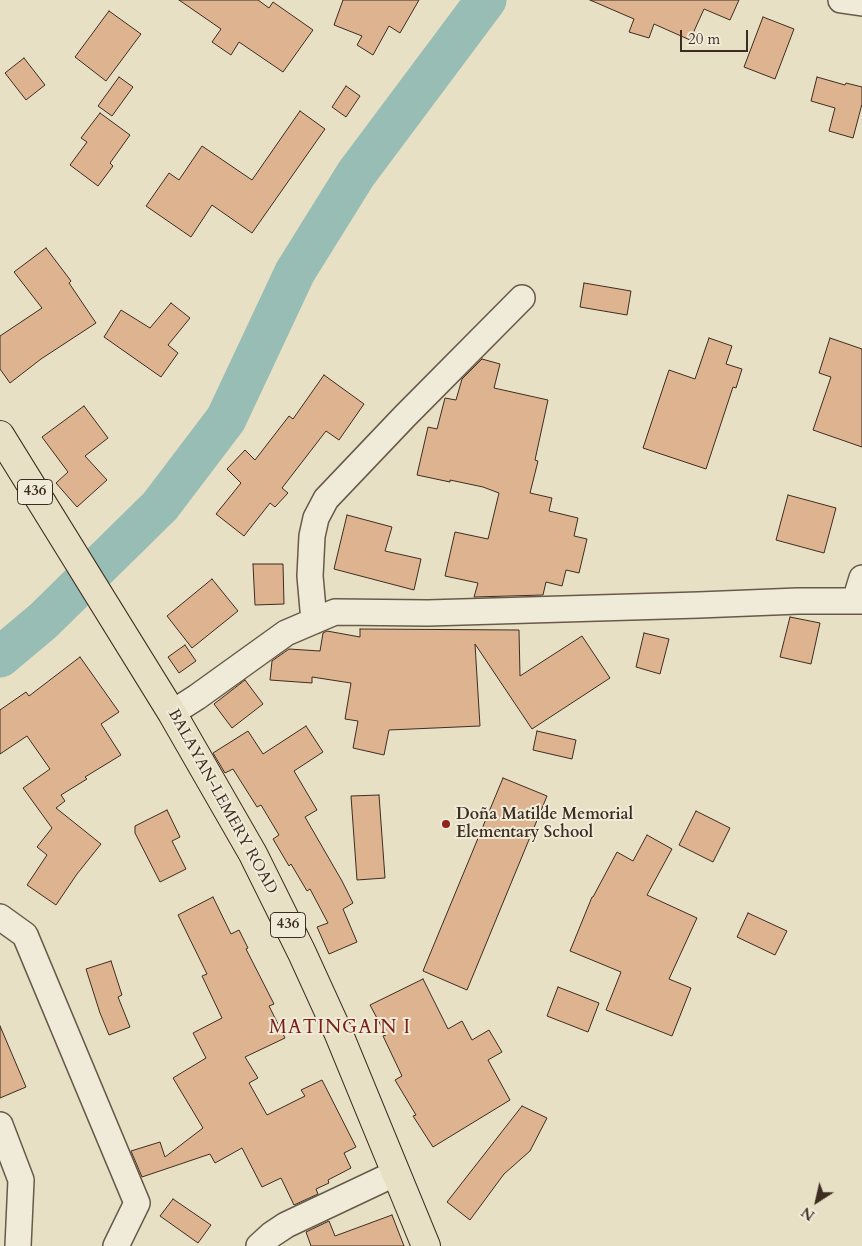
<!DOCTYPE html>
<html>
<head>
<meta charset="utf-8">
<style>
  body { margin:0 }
  #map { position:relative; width:862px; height:1246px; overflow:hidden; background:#e8e0c4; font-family:Cardo,serif }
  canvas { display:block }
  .north { position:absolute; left:792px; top:1176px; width:50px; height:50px; -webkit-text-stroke:4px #f0ebd9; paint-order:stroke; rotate:215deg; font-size:14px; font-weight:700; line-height:20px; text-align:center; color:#3d2d21 }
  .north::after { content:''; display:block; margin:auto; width:18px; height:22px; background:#3d2d21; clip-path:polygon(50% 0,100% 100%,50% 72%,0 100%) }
  .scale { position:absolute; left:680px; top:30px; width:68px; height:22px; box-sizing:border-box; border:2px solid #3d2d21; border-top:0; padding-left:6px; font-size:15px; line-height:18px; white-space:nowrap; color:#3d2d21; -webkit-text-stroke:4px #f0ebd9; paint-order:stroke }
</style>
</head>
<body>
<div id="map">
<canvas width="862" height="1246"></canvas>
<div class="north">N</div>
<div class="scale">20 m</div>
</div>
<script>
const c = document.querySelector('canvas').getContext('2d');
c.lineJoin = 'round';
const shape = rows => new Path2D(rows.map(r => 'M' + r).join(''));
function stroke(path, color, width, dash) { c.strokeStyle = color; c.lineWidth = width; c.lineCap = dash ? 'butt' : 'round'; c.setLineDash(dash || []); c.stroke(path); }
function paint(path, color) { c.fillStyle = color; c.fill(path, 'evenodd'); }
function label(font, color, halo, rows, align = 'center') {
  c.font = font + ' Cardo,serif'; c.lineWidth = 4; c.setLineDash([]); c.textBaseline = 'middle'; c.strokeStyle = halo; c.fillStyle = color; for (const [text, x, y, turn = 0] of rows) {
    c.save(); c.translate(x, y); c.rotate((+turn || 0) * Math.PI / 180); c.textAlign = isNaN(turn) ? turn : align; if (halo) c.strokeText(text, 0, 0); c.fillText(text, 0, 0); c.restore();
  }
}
stroke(shape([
  [0,657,43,621,160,506,226,419,295,272,356,174,486,0]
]), '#97bdb4', 41);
const building = shape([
  [179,0,258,0,269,8,273,2,313,30,283,72,239,42,231,55,212,42,221,29,179,0],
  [343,0,419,0,400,33,389,26,373,55,357,45,362,36,334,25,343,0],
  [590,0,739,0,730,20,704,9,690,40,654,24,649,38,629,32,634,19,590,0],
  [109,11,141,34,106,81,75,57,109,11],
  [763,17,794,29,775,79,744,67,763,17],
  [24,58,45,85,26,100,5,73,24,58],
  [119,77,133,87,112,116,98,106,119,77],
  [817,77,845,85,846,83,862,87,862,104,853,138,829,131,835,108,811,101,817,77],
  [346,86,360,96,346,117,332,107,346,86],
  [300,111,325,129,252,233,212,205,191,237,146,206,169,173,179,180,202,146,252,180,300,111],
  [100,113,130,135,110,163,113,166,98,186,70,165,87,142,81,138,100,113],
  [46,248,71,281,69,283,96,323,41,359,10,383,0,369,0,336,42,308,14,272,46,248],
  [584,283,631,291,627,315,580,307,584,283],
  [171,303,190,318,168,345,178,353,161,377,104,337,121,310,150,328,171,303],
  [709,338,732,346,726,364,742,369,736,388,733,387,706,469,643,448,669,370,695,379,709,338],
  [830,338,862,349,862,447,813,430,831,377,819,373,830,338],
  [482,359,500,364,494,388,548,400,535,460,538,461,530,493,552,498,549,511,578,518,574,536,587,539,579,573,566,570,562,586,546,582,543,595,474,597,478,583,445,576,455,532,488,539,499,493,483,487,450,480,450,482,417,475,428,427,437,429,445,398,456,400,462,379,482,359],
  [324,375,364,404,339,440,326,431,282,488,288,493,275,507,270,503,244,536,216,514,241,483,227,469,245,450,255,460,289,416,293,419,324,375],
  [84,406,108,438,85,456,107,480,77,507,56,483,68,472,42,437,84,406],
  [788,495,836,508,824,553,776,540,788,495],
  [347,515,392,527,385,551,421,559,414,590,334,569,347,515],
  [253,564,283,564,284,604,255,605,253,564],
  [212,579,238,611,192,648,167,616,212,579],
  [790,617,820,623,811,664,780,657,790,617],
  [360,629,519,630,520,676,582,636,610,678,532,729,475,644,480,726,389,730,384,755,353,748,358,721,345,719,351,683,312,677,312,683,270,680,272,661,289,649,320,651,323,633,327,631,360,637,360,629],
  [644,633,669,639,660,674,636,667,644,633],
  [185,645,196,661,179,673,168,657,185,645],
  [80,657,119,712,101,724,121,755,85,777,87,779,61,795,65,801,56,808,101,844,77,874,56,905,27,885,47,855,37,847,52,828,23,788,50,769,27,736,0,754,0,710,26,692,29,696,80,657],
  [245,680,263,704,232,728,214,704,245,680],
  [306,726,323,752,294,771,317,810,305,817,342,881,353,903,343,909,357,942,329,954,317,927,328,923,310,889,307,891,291,864,289,866,273,839,279,835,261,805,257,807,233,769,225,773,213,753,248,731,263,754,306,726],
  [537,731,576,740,572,759,533,750,537,731],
  [503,778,547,796,467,990,423,971,503,778],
  [379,795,385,878,357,880,351,796,379,795],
  [167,810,180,837,172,841,186,869,160,882,135,833,135,826,167,810],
  [696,811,730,828,713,862,679,845,696,811],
  [647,835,672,849,647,895,697,918,669,979,691,988,672,1036,606,1010,621,972,570,951,592,897,593,897,617,852,633,861,647,835],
  [213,897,231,934,239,930,248,948,246,949,274,1004,269,1006,285,1038,245,1057,258,1078,249,1083,267,1115,305,1096,301,1090,322,1080,356,1147,344,1153,351,1168,328,1180,329,1183,316,1189,318,1194,294,1205,281,1178,262,1187,242,1148,215,1163,210,1154,142,1177,131,1151,160,1142,165,1157,203,1128,173,1078,206,1058,193,1033,222,1018,202,976,207,974,178,915,213,897],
  [748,913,787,931,775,955,737,937,748,913],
  [111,961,122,995,118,997,130,1027,109,1035,100,1013,86,969,111,961],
  [423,979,448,1029,462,1021,472,1040,489,1030,502,1052,488,1060,510,1100,433,1147,413,1116,416,1115,395,1080,402,1076,383,1036,386,1035,370,1005,423,979],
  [558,987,599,1003,588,1032,547,1016,558,987],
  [0,1026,26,1087,0,1098,0,1026],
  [522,1106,547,1118,530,1151,504,1174,470,1220,447,1202,522,1106],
  [173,1199,211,1225,198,1243,160,1216,173,1199],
  [392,1215,404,1246,311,1246,306,1232,329,1221,335,1236,392,1215]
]);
paint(building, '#ddb390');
stroke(building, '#3d2d21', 1);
const minor = shape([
  [841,0,862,3],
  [855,601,862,578],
  [314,621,310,576,312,536,316,518,326,499,405,416,522,298],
  [172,713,197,697,286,633,335,612,428,613,699,605,798,601,862,601],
  [0,917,25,935,137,1203,116,1246],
  [0,1125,21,1180,18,1246],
  [259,1246,271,1235,286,1225,396,1173]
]);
const primary = shape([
  [0,435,172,713,253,854,302,953,338,1032,426,1246]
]);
stroke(minor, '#685a4a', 28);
stroke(primary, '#3d2d21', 30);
stroke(minor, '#f0ebd9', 25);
stroke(primary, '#e8e0c4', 28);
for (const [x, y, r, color] of [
  [446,824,5,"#8f2418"]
]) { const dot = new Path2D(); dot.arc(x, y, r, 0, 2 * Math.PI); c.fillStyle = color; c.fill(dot); stroke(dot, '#f0ebd9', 2); }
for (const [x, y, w] of [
  [35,492,35],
  [288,925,35]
]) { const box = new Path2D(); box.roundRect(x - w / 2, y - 12.5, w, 25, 4); c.fillStyle = '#f0ebd9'; c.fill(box); stroke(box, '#3d2d21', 1); }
label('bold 15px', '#3d2d21', null, [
  ["436",35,492],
  ["436",288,925]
]);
label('16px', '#3d2d21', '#f0ebd9', [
  ["BALAYAN-LEMERY ROAD",222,802,61]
]);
label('bold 16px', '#3d2d21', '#f0ebd9', [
  ["Doña Matilde Memorial",456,815],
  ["Elementary School",456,833]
], 'left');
c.letterSpacing = '1px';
label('19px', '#7a1f14', '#f0ebd9', [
  ["MATINGAIN I",340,1029]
]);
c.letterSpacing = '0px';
</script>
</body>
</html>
